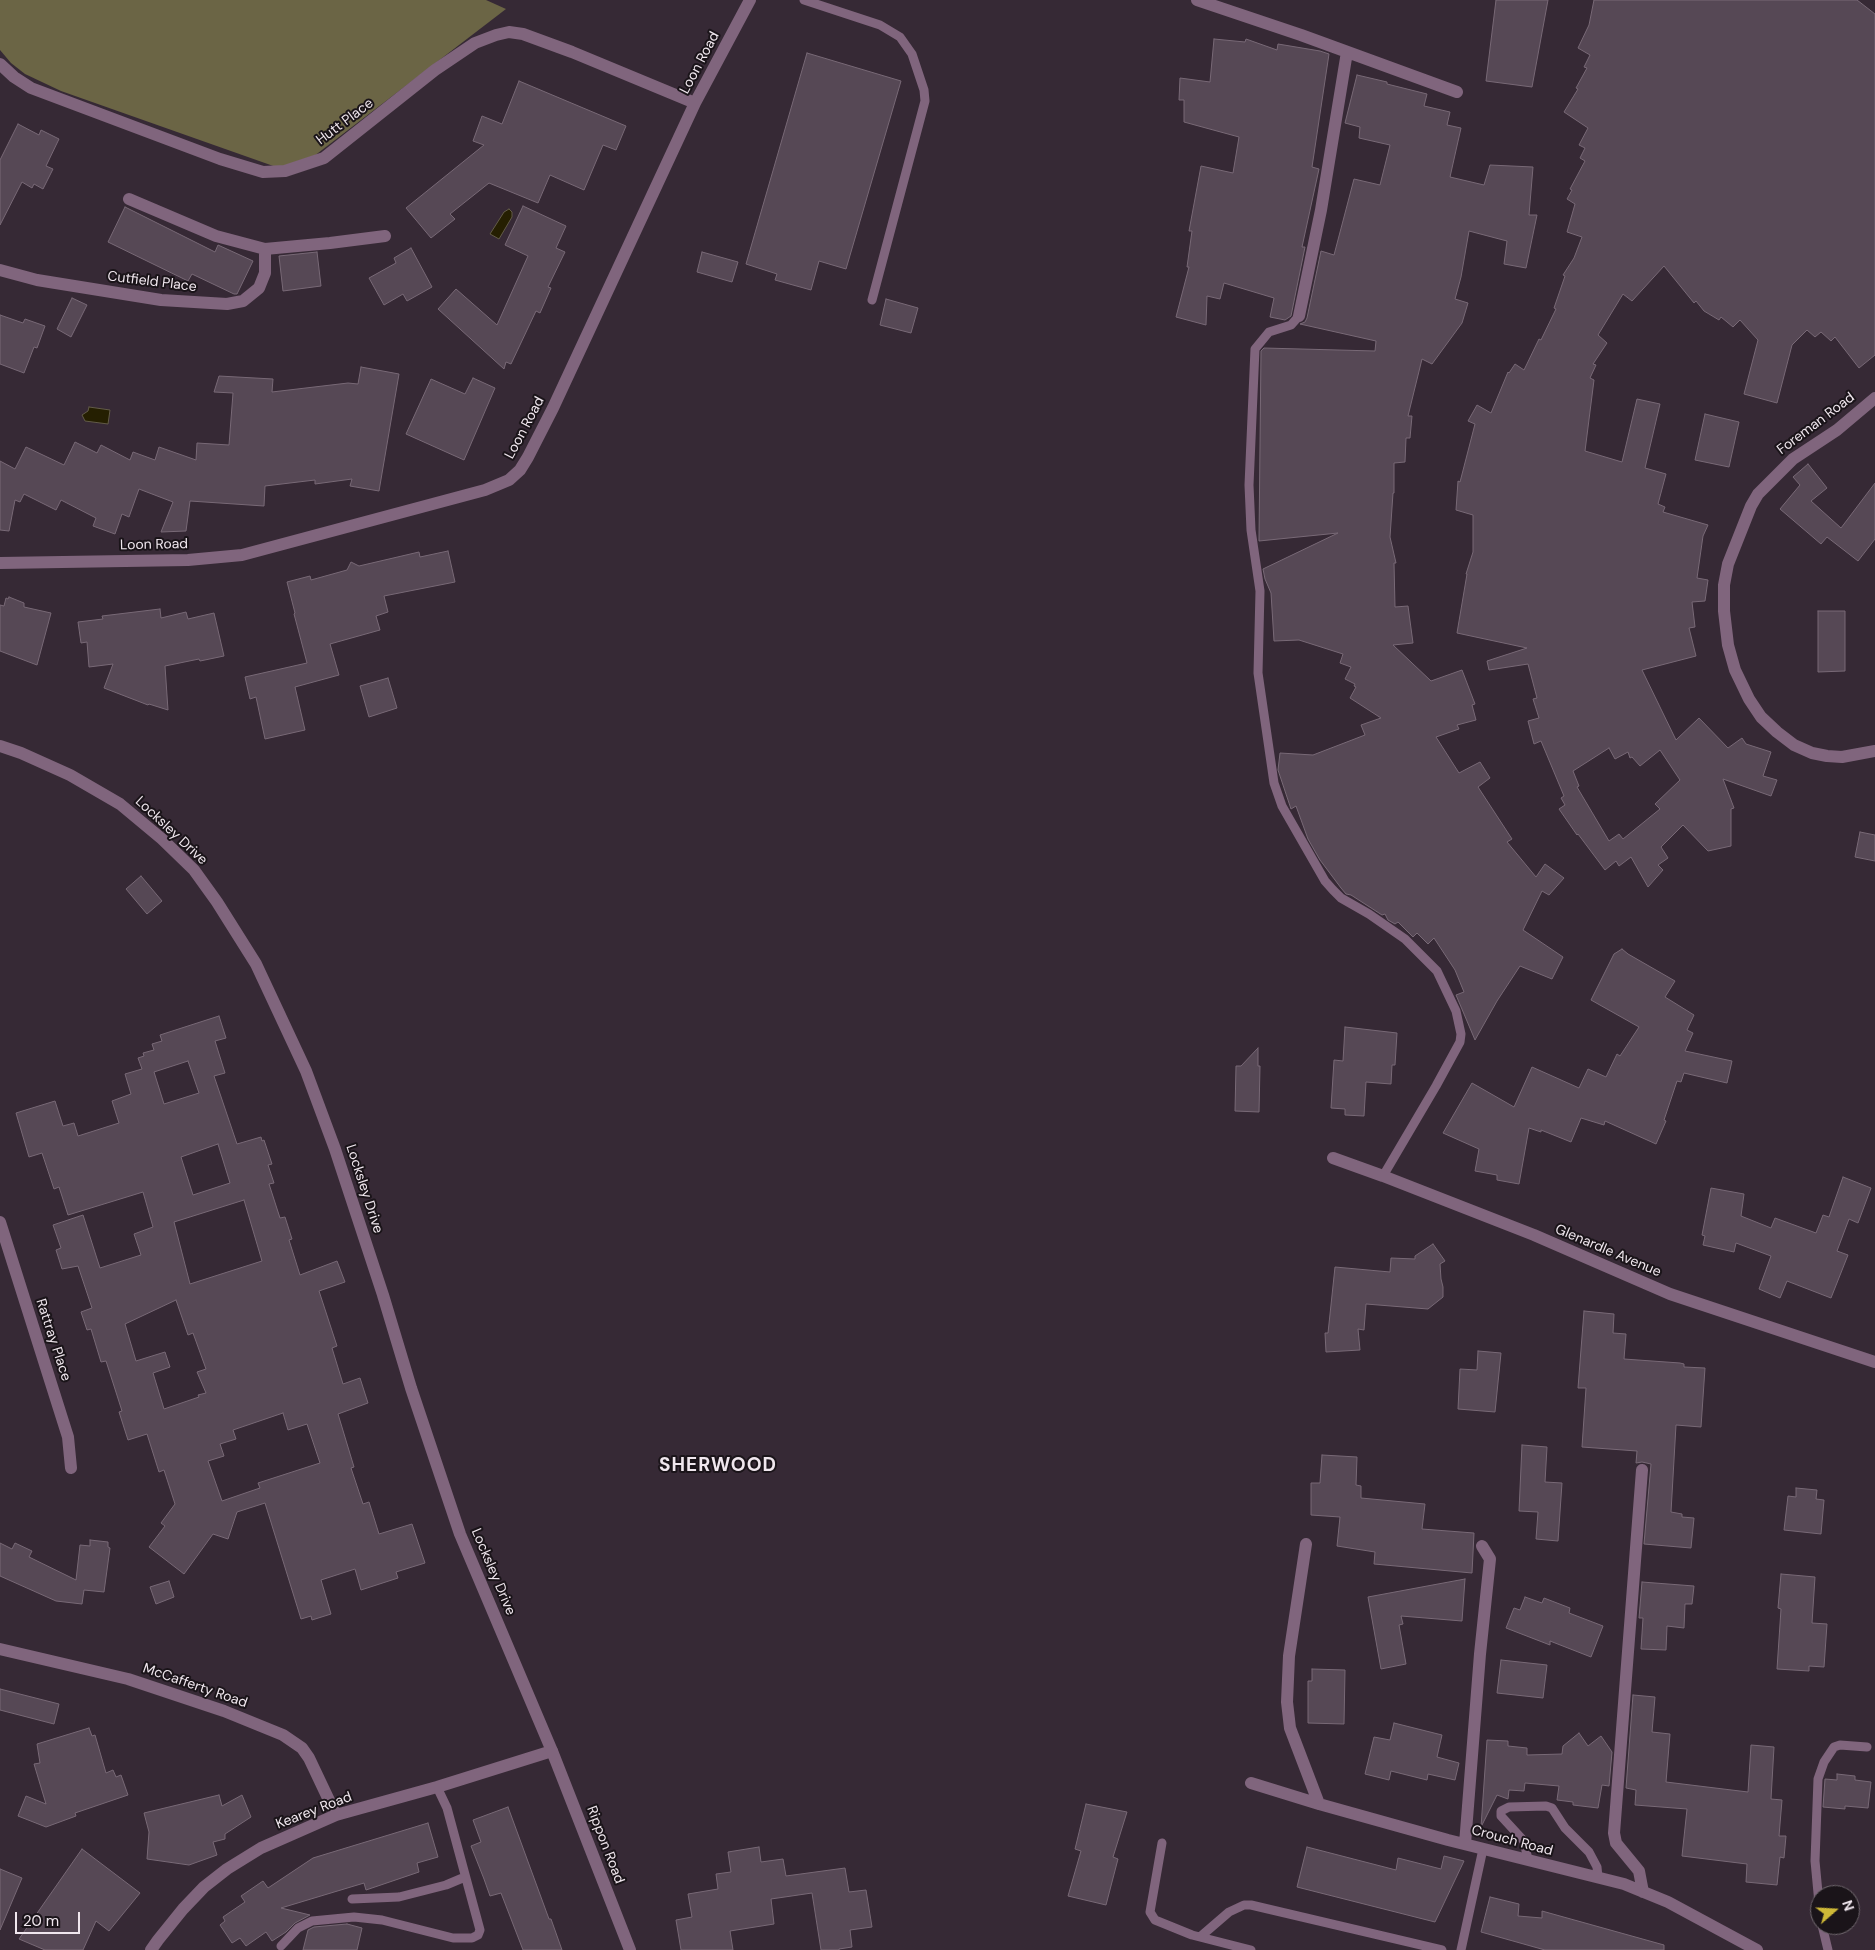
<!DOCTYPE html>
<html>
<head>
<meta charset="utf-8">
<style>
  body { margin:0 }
  #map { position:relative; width:1875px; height:1950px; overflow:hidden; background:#362935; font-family:"DM Sans",sans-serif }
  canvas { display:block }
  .north { position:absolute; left:1810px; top:1885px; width:50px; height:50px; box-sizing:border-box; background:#1a1419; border:1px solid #70686e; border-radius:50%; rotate:71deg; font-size:14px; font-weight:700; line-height:20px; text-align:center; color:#f0e7ee }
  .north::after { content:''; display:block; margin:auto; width:18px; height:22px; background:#ceb837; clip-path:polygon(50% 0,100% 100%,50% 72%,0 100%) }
  .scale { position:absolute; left:15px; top:1912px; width:65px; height:22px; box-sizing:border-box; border:2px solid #f0e7ee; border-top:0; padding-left:6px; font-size:15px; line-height:18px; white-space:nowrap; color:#f0e7ee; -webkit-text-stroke:4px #1a1419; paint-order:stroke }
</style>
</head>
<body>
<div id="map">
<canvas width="1875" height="1950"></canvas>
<div class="north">N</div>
<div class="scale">20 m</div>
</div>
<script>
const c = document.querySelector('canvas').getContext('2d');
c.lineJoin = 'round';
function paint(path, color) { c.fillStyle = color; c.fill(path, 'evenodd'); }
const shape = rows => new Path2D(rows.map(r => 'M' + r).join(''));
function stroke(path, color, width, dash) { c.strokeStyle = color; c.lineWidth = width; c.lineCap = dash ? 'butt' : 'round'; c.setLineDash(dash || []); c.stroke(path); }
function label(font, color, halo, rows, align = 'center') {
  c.font = font + ' "DM Sans",sans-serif'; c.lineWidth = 4; c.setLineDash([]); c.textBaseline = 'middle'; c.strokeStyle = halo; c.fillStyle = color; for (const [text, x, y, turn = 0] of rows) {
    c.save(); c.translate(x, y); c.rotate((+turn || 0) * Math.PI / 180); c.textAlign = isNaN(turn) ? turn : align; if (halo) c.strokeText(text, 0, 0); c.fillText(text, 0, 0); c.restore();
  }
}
paint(shape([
  [0,0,486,0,506,9,305,163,279,168,61,91,25,74,11,63,0,50]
]), '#6b6545');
const water = shape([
  [509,209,512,212,512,217,499,239,490,234,504,212,509,209],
  [89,407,110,410,108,424,85,421,82,415,88,411,89,407]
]);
paint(water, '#251f01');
stroke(water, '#625b48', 1);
const building = shape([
  [1496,0,1548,0,1532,87,1486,81,1496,0],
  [1594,0,1857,0,1875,14,1875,355,1859,368,1835,337,1831,341,1821,332,1815,337,1807,330,1792,345,1777,403,1744,394,1758,340,1740,320,1733,327,1721,317,1719,320,1704,311,1696,301,1694,303,1664,266,1632,301,1623,294,1598,335,1607,343,1593,364,1596,365,1590,378,1594,380,1585,451,1622,462,1637,399,1660,404,1645,468,1666,474,1658,504,1665,507,1663,512,1708,525,1703,536,1697,578,1708,580,1705,601,1692,602,1695,627,1689,628,1696,656,1642,670,1676,740,1699,718,1728,748,1742,738,1746,744,1771,752,1763,776,1777,780,1771,796,1723,779,1734,808,1731,809,1731,846,1708,851,1683,825,1661,847,1668,858,1658,865,1663,870,1648,887,1631,857,1619,866,1616,861,1605,870,1578,834,1577,835,1559,809,1565,805,1561,798,1564,796,1541,741,1534,744,1528,721,1539,718,1533,699,1537,698,1528,664,1489,670,1487,661,1527,648,1457,633,1467,574,1466,574,1473,552,1473,515,1456,510,1458,481,1460,482,1475,424,1468,421,1477,405,1491,413,1508,372,1509,373,1515,364,1524,370,1539,339,1541,340,1556,309,1554,308,1565,276,1563,275,1574,258,1582,237,1567,232,1575,204,1567,199,1572,190,1570,189,1585,161,1580,158,1585,148,1579,145,1588,128,1564,112,1578,89,1576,88,1587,68,1584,67,1590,55,1578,48,1589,25,1594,0],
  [1609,748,1615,759,1628,752,1630,758,1632,757,1640,766,1660,750,1680,780,1655,804,1660,809,1623,839,1619,834,1609,841,1577,787,1579,786,1573,771,1609,748],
  [1214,39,1245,42,1246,39,1277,50,1278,44,1320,51,1329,54,1312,167,1319,169,1302,247,1305,247,1291,316,1285,320,1270,317,1274,298,1224,283,1220,299,1207,296,1206,325,1176,317,1189,267,1187,267,1192,231,1189,231,1201,166,1233,173,1239,137,1184,122,1184,100,1179,100,1180,78,1210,82,1214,39],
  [807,53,901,81,846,269,819,261,811,290,775,280,777,274,746,264,807,53],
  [1357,75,1387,82,1387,84,1427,94,1424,106,1450,112,1447,125,1461,128,1450,177,1484,185,1490,165,1533,167,1529,215,1537,215,1526,268,1504,264,1507,241,1469,231,1461,277,1455,299,1468,303,1462,323,1432,364,1422,359,1408,416,1412,416,1410,438,1406,438,1405,462,1394,463,1394,493,1393,493,1390,537,1396,563,1394,563,1395,607,1408,606,1413,643,1393,645,1431,681,1462,670,1475,704,1472,705,1476,720,1457,725,1459,729,1436,737,1459,773,1480,762,1490,778,1478,787,1512,839,1507,842,1536,877,1545,864,1564,878,1549,895,1542,891,1523,930,1563,957,1552,979,1520,966,1497,1001,1475,1040,1456,995,1464,992,1455,970,1434,938,1428,944,1417,933,1413,937,1398,922,1395,924,1388,920,1385,914,1382,915,1351,895,1346,894,1341,888,1320,860,1308,839,1296,806,1291,809,1278,770,1280,753,1313,755,1365,735,1361,725,1381,718,1350,698,1356,687,1354,686,1355,684,1345,679,1351,667,1340,663,1343,654,1299,640,1274,641,1271,593,1265,579,1263,569,1338,533,1259,541,1259,539,1261,351,1264,348,1375,351,1376,341,1300,324,1305,322,1307,318,1321,251,1334,255,1354,179,1380,185,1390,145,1359,138,1360,127,1345,123,1357,75],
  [519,81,626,126,616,150,603,145,584,190,550,175,538,203,489,183,450,214,455,219,431,238,406,208,484,145,473,141,482,116,502,124,519,81],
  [18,124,39,135,41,130,59,139,46,166,53,169,43,189,34,184,32,188,22,182,0,225,0,160,18,124],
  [523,206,566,226,556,248,565,252,548,287,551,288,540,313,536,311,511,364,506,362,504,369,438,309,456,289,497,325,528,256,505,245,523,206],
  [125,207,215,252,218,245,253,261,237,294,234,294,192,274,188,281,108,242,125,207],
  [411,248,432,287,407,301,403,294,384,305,369,278,396,263,394,258,411,248],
  [317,252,321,286,283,291,279,256,317,252],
  [702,252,738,262,732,282,697,272,702,252],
  [72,298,87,305,71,337,57,329,72,298],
  [886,299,918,308,911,333,880,325,886,299],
  [0,315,23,323,25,319,45,326,37,348,34,347,24,373,0,364,0,315],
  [361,367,399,374,379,491,350,486,352,479,315,484,315,480,265,486,264,506,190,501,186,531,161,532,173,502,139,489,129,517,122,514,115,534,93,526,96,518,61,500,56,510,24,494,20,502,15,500,9,531,0,530,0,461,15,469,26,447,64,465,75,442,97,453,101,445,130,460,133,452,155,460,159,447,196,460,197,443,229,445,233,393,214,392,219,376,273,379,272,392,348,383,358,384,361,367],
  [473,378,495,388,464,460,406,434,431,379,465,394,473,378],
  [1705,414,1739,422,1729,467,1695,460,1705,414],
  [1808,464,1827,488,1811,501,1841,528,1875,483,1875,539,1858,561,1827,537,1821,544,1780,509,1800,485,1793,477,1808,464],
  [448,551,455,582,384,596,388,612,376,616,380,630,330,644,339,675,295,687,305,730,265,739,256,697,250,699,245,677,307,663,294,614,295,613,287,582,310,576,311,580,347,570,351,562,359,566,419,552,420,557,448,551],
  [9,597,24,603,24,607,51,613,37,665,0,651,0,605,4,606,6,598,8,599,9,597],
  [160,609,161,618,186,612,188,619,214,613,224,656,200,661,199,659,165,666,168,710,149,704,148,705,104,688,113,664,89,667,87,642,81,643,78,622,103,619,102,616,160,609],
  [1818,611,1845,611,1845,671,1818,672,1818,611],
  [388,678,397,708,369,717,360,686,388,678],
  [1860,832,1875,835,1875,861,1855,857,1860,832],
  [141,876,162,901,147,914,126,889,141,876],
  [1622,949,1628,954,1675,981,1665,997,1694,1015,1687,1030,1693,1033,1685,1051,1732,1061,1727,1083,1684,1073,1681,1082,1677,1081,1664,1120,1666,1121,1656,1144,1605,1121,1604,1125,1581,1118,1571,1142,1541,1130,1541,1132,1529,1128,1519,1184,1497,1180,1497,1175,1475,1171,1479,1149,1443,1133,1472,1083,1514,1107,1532,1067,1579,1088,1588,1069,1606,1077,1617,1054,1620,1056,1639,1027,1591,1000,1614,954,1622,949],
  [219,1016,226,1038,215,1041,225,1073,214,1076,237,1144,261,1137,262,1141,264,1140,272,1164,268,1165,274,1183,269,1184,280,1218,285,1217,292,1239,289,1240,300,1275,337,1261,345,1282,319,1291,337,1346,332,1348,343,1384,360,1378,368,1403,338,1414,354,1467,351,1468,363,1504,369,1502,379,1534,412,1524,425,1563,396,1572,398,1578,361,1590,355,1569,321,1580,331,1614,312,1620,311,1616,301,1619,265,1503,237,1512,228,1539,213,1534,184,1574,149,1547,165,1526,161,1523,175,1504,164,1470,159,1472,147,1434,128,1440,119,1412,122,1411,106,1361,101,1362,91,1329,87,1330,81,1312,92,1308,78,1266,62,1269,56,1250,61,1248,53,1225,83,1215,100,1268,141,1255,134,1234,153,1227,143,1192,68,1215,59,1187,54,1189,42,1153,29,1157,16,1113,55,1101,63,1126,74,1123,78,1136,119,1123,112,1101,131,1094,125,1074,142,1069,138,1058,144,1056,143,1053,154,1050,152,1044,162,1041,160,1035,219,1016],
  [188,1061,199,1093,164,1104,154,1072,188,1061],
  [218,1144,230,1183,193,1195,181,1157,218,1144],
  [244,1200,262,1261,190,1284,174,1222,244,1200],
  [176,1300,188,1335,193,1333,206,1369,197,1372,206,1393,198,1395,199,1397,164,1409,153,1373,170,1367,165,1352,136,1361,125,1324,176,1300],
  [283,1413,288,1430,307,1424,320,1463,258,1483,260,1488,222,1501,208,1461,224,1456,220,1444,236,1439,233,1430,283,1413],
  [1345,1027,1397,1033,1395,1065,1392,1065,1391,1084,1366,1082,1364,1116,1345,1115,1345,1109,1331,1108,1334,1060,1343,1061,1345,1027],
  [1258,1048,1258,1066,1260,1066,1259,1112,1235,1111,1236,1066,1241,1066,1258,1048],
  [1843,1177,1871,1188,1858,1223,1849,1219,1837,1251,1848,1255,1831,1298,1787,1281,1780,1298,1759,1289,1771,1256,1736,1243,1734,1252,1703,1245,1705,1236,1702,1235,1711,1188,1744,1194,1741,1216,1771,1228,1775,1218,1816,1233,1823,1215,1829,1217,1843,1177],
  [1433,1244,1445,1261,1440,1264,1441,1279,1443,1287,1443,1297,1428,1309,1366,1304,1364,1330,1358,1329,1360,1350,1326,1352,1325,1333,1328,1333,1335,1267,1390,1272,1391,1258,1415,1259,1415,1256,1433,1244],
  [1584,1311,1614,1314,1613,1333,1626,1334,1624,1359,1680,1363,1684,1364,1684,1367,1705,1368,1701,1427,1676,1425,1671,1512,1682,1514,1682,1517,1694,1518,1691,1548,1644,1544,1651,1464,1642,1462,1636,1463,1637,1451,1582,1447,1586,1388,1578,1388,1584,1311],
  [1478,1351,1501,1353,1495,1412,1458,1409,1460,1369,1477,1370,1478,1351],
  [1522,1445,1547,1447,1545,1482,1562,1483,1558,1541,1536,1539,1538,1512,1519,1511,1522,1445],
  [1322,1455,1357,1457,1356,1485,1361,1486,1361,1498,1425,1504,1422,1529,1474,1533,1472,1573,1374,1564,1375,1552,1337,1546,1340,1517,1311,1515,1311,1483,1320,1483,1322,1455],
  [1796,1488,1817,1490,1816,1499,1824,1500,1821,1534,1784,1530,1788,1496,1796,1497,1796,1488],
  [90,1540,108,1542,108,1547,110,1548,104,1592,84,1590,82,1604,56,1601,0,1576,0,1543,12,1549,15,1543,32,1551,29,1557,76,1580,80,1545,90,1546,90,1540],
  [1781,1574,1815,1577,1812,1623,1827,1624,1824,1667,1809,1666,1809,1671,1777,1669,1781,1609,1778,1608,1781,1574],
  [1465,1579,1462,1621,1401,1616,1403,1624,1399,1625,1406,1664,1381,1669,1368,1597,1465,1579],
  [169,1581,174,1597,156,1604,150,1587,169,1581],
  [1642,1582,1694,1586,1692,1604,1685,1604,1684,1628,1667,1626,1666,1650,1641,1649,1643,1618,1639,1618,1642,1582],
  [1525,1597,1542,1603,1544,1598,1570,1608,1569,1613,1603,1626,1591,1657,1550,1641,1550,1645,1506,1628,1514,1608,1520,1610,1525,1597],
  [1501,1660,1547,1665,1543,1698,1497,1693,1501,1660],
  [1312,1669,1345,1670,1344,1724,1308,1723,1308,1681,1312,1681,1312,1669],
  [0,1689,59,1704,54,1724,0,1710,0,1689],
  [1633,1695,1655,1697,1652,1732,1670,1734,1666,1782,1748,1792,1751,1745,1774,1747,1771,1799,1782,1800,1779,1836,1786,1836,1784,1858,1780,1857,1777,1885,1746,1882,1747,1864,1682,1856,1687,1809,1635,1805,1636,1790,1626,1788,1633,1695],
  [1394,1723,1442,1735,1437,1757,1459,1763,1455,1780,1428,1774,1427,1780,1391,1771,1389,1780,1365,1774,1374,1737,1390,1740,1394,1723],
  [89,1728,92,1736,95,1735,106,1773,113,1770,116,1777,121,1775,128,1795,75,1813,76,1816,46,1827,18,1816,26,1796,46,1804,34,1764,40,1763,37,1744,89,1728],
  [1579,1733,1588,1746,1601,1736,1612,1752,1609,1786,1602,1785,1598,1808,1573,1805,1573,1802,1557,1800,1559,1786,1525,1783,1524,1791,1509,1790,1508,1799,1497,1795,1481,1827,1487,1740,1508,1741,1508,1746,1527,1748,1527,1755,1562,1754,1563,1746,1579,1733],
  [1837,1774,1855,1776,1855,1780,1871,1782,1868,1808,1845,1806,1845,1809,1823,1807,1825,1779,1837,1780,1837,1774],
  [219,1795,222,1806,242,1795,251,1817,225,1834,225,1839,213,1842,217,1855,189,1865,147,1859,149,1832,144,1813,219,1795],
  [1086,1804,1127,1812,1113,1857,1118,1859,1106,1905,1068,1896,1081,1851,1075,1849,1086,1804],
  [508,1807,549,1919,551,1919,562,1950,523,1950,501,1893,490,1896,484,1879,471,1846,481,1842,473,1820,508,1807],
  [428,1823,438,1857,417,1863,419,1872,366,1890,364,1883,281,1908,310,1915,295,1923,286,1932,272,1941,266,1932,246,1946,240,1938,232,1943,220,1925,225,1921,223,1917,245,1902,241,1896,263,1881,268,1888,313,1858,428,1823],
  [759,1847,761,1862,783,1859,786,1876,845,1868,849,1892,866,1890,872,1927,850,1930,852,1947,839,1949,839,1950,821,1950,812,1893,771,1899,774,1924,730,1931,733,1950,681,1950,676,1920,692,1917,688,1894,718,1889,716,1874,731,1872,728,1852,759,1847],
  [1307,1847,1396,1870,1398,1858,1441,1869,1444,1856,1464,1861,1435,1922,1297,1887,1307,1847],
  [82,1849,140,1893,109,1931,96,1921,83,1950,45,1950,19,1939,82,1849],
  [0,1869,22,1878,0,1930,0,1869],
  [1490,1897,1519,1904,1518,1916,1542,1918,1542,1911,1664,1945,1664,1950,1545,1950,1481,1932,1490,1897],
  [347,1924,362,1928,357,1950,303,1950,308,1930,314,1927,347,1924]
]);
paint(building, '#564855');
stroke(building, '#786976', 1);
stroke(shape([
  [804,0,880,25,900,37,912,54,924,90,925,101,872,300],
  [1299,316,1291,325,1269,332,1255,349,1249,485,1251,530,1260,591,1258,673,1274,783,1282,806,1325,881,1333,890,1341,898,1369,914,1405,939,1437,971,1456,1011,1461,1034,1460,1042,1436,1086,1383,1176],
  [1162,1843,1150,1912,1155,1920,1192,1935,1251,1950],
  [1528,1860,1524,1841,1501,1816,1501,1811,1509,1807,1546,1806,1552,1808,1565,1828,1589,1852,1597,1867,1598,1878],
  [352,1899,399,1897,446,1885,465,1877],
  [1820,1914,1815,1861,1818,1779,1824,1762,1834,1747,1840,1745,1867,1747],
  [1822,1925,1828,1950],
  [1200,1937,1229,1912,1244,1905,1251,1905,1442,1950],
  [281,1946,298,1928,312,1921,354,1917,382,1920,453,1938,472,1938,478,1935,480,1930,447,1808,437,1787],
  [1461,1950,1483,1849]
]), '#80657d', 9);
stroke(shape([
  [1197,0,1301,35,1457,92],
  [0,64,14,77,31,88,220,159,263,172,285,171,324,158,435,70,475,43,496,35,509,32,523,34,572,52,695,103],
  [129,199,216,236,265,249,330,243,385,236],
  [0,270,37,280,161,300,227,304,243,301,259,288,265,273,265,249],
  [1299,316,1321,210,1347,52],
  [1875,398,1837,430,1793,459,1758,494,1751,506,1728,564,1724,585,1724,611,1728,645,1735,670,1749,699,1761,717,1777,732,1794,745,1812,753,1827,756,1842,757,1875,751],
  [0,563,188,560,242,555,485,490,509,480,520,470,528,457,553,408,695,103,750,0],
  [1333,1158,1383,1176,1534,1235,1670,1294,1875,1362],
  [0,1222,68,1437,71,1468],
  [1642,1470,1614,1833,1616,1843,1639,1871,1643,1892],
  [1306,1544,1289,1656,1287,1702,1290,1728,1319,1804],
  [0,1649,128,1679,224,1711,283,1735,302,1748,309,1758,336,1815],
  [1251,1783,1319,1804,1448,1840,1624,1884,1668,1902,1757,1950],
  [1465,1844,1480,1654,1490,1559,1482,1546],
  [151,1950,158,1940,183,1909,204,1887,227,1869,261,1848,336,1815,437,1787,552,1751]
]), '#80657d', 12);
stroke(shape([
  [0,746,21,753,70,775,120,804,162,839,194,870,217,902,256,964,306,1071,335,1149,383,1295,411,1388,460,1534,552,1751,630,1950]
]), '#80657d', 12);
label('14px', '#f0e7ee', '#1a1419', [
  ["Loon Road",700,63,-62],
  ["Hutt Place",345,122,-37],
  ["Cutfield Place",152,282,7],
  ["Foreman Road",1816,424,-37],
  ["Loon Road",525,428,-62],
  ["Loon Road",154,545,-1],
  ["Locksley Drive",171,831,43],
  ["Locksley Drive",364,1189,72],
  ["Glenardle Avenue",1608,1251,23],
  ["Rattray Place",53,1340,72],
  ["Locksley Drive",493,1572,67],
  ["McCafferty Road",195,1686,19],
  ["Kearey Road",314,1811,-21],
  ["Crouch Road",1512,1841,15],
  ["Rippon Road",605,1845,69]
]);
c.letterSpacing = '1px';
label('bold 19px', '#f0e7ee', '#1a1419', [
  ["SHERWOOD",718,1466]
]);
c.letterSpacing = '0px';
</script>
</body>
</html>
